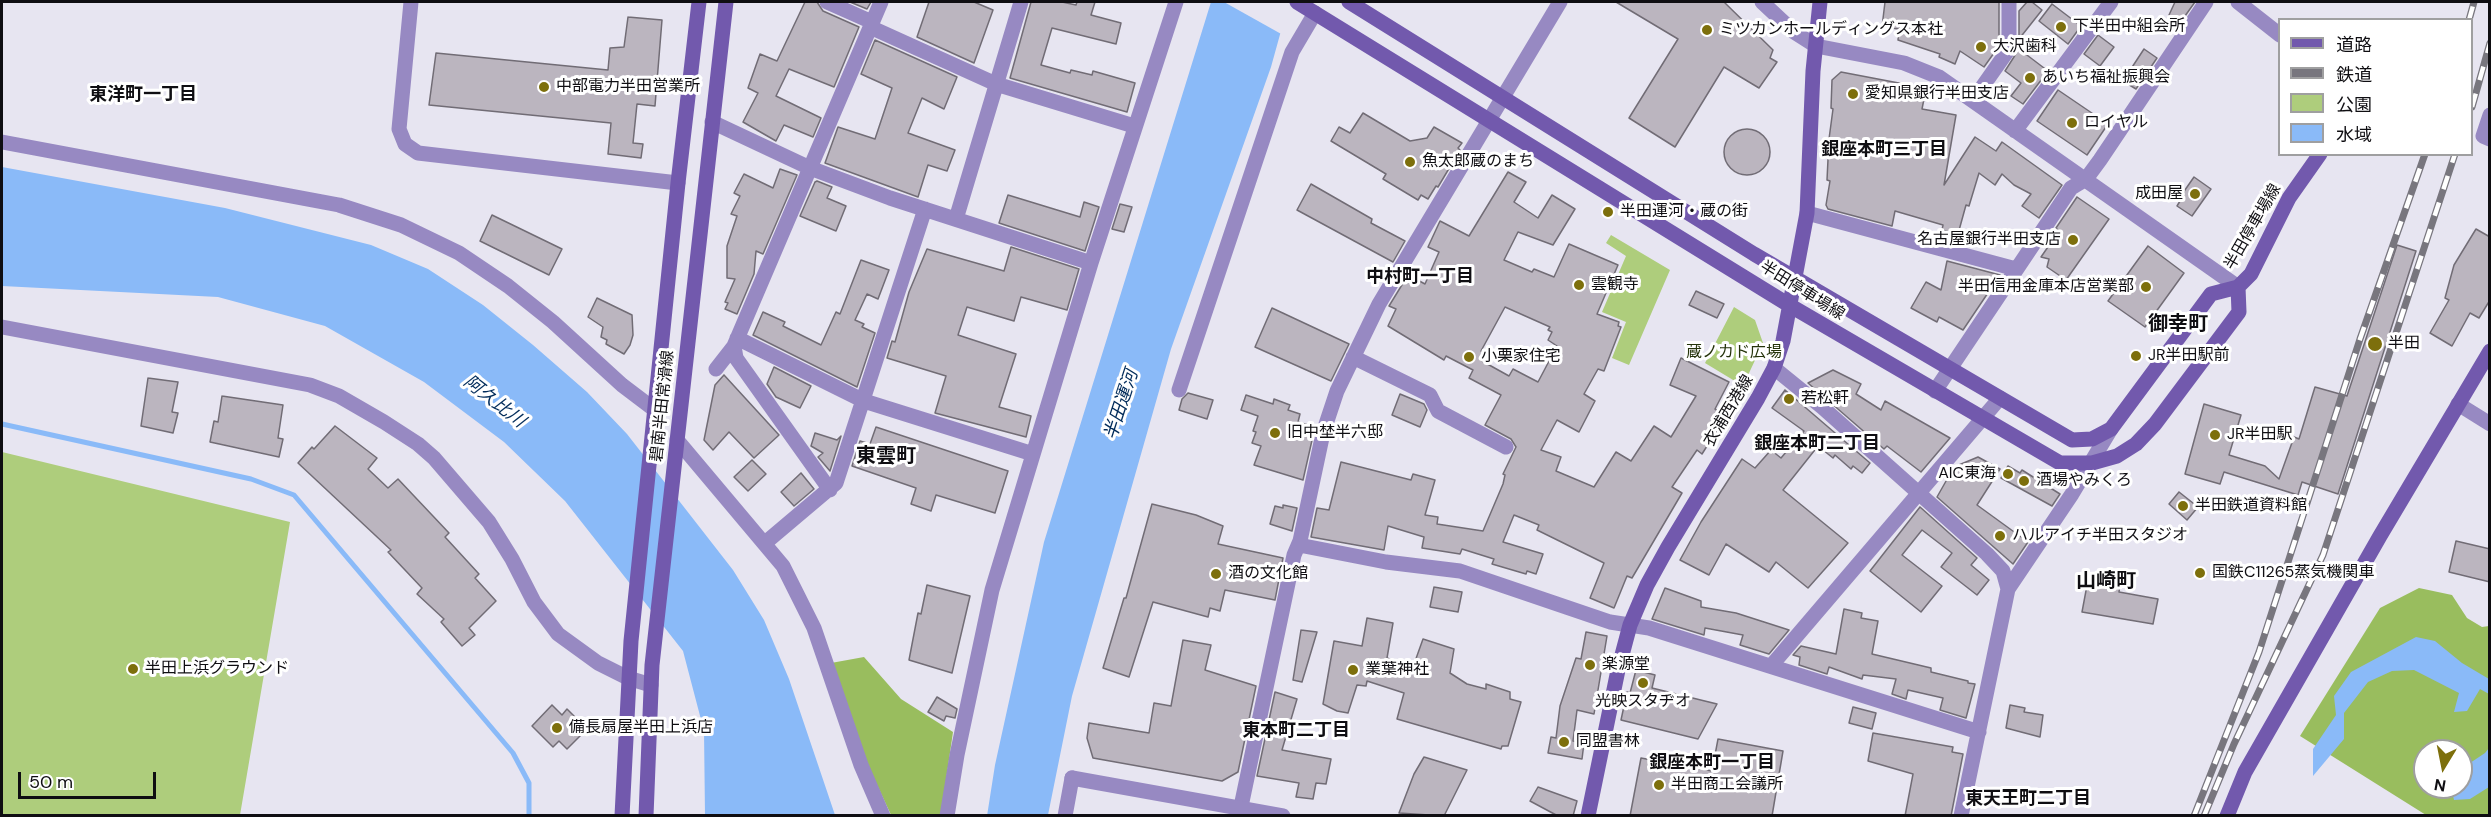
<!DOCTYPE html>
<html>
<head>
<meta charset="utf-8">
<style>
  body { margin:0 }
  #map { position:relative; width:2491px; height:817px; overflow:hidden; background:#e7e5f1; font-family:"DM Sans","Noto Sans JP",sans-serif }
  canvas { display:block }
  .frame { position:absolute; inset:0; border:3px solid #0f0e12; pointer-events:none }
  .legend { position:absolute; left:2278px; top:18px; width:195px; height:138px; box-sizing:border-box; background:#fff; border:2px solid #9f9fa0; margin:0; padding:8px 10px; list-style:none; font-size:18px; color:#0f0e12 }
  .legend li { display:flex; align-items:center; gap:12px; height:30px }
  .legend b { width:30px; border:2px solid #9f9fa0 }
  .north { position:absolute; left:2413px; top:739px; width:60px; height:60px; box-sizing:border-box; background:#fff; border:2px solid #9f9fa0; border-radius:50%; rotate:190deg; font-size:16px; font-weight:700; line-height:24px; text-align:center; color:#0f0e12 }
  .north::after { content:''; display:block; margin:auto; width:21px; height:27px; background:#7d6f0c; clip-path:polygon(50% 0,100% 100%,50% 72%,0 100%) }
  .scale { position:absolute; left:18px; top:772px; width:138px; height:27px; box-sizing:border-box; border:3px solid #0f0e12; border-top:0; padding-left:8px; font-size:18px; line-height:21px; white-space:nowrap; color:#0f0e12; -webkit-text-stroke:4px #fff; paint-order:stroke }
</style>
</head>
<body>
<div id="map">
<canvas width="2491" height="817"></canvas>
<div class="frame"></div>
<ul class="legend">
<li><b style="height:8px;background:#7259ad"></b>道路</li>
<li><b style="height:8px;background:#78767e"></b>鉄道</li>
<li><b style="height:16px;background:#aecd7c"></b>公園</li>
<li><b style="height:16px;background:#8abaf8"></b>水域</li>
</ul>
<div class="north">N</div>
<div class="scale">50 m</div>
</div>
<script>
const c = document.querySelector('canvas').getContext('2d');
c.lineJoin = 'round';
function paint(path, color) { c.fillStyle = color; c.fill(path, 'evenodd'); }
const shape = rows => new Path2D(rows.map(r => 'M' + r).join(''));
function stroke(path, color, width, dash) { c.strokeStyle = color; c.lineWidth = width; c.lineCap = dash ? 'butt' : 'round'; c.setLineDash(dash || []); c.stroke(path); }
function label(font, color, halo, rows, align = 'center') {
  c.font = font + ' "DM Sans","Noto Sans JP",sans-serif'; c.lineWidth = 6; c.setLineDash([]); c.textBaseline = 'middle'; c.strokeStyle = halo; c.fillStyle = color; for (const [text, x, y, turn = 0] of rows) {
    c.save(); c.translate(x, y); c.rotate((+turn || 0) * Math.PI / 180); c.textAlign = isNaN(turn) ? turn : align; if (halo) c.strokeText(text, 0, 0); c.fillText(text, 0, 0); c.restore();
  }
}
paint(shape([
  [1611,235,1670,270,1629,365,1612,358,1626,322,1602,312,1626,256,1606,243],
  [1734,307,1755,320,1763,343,1743,386,1705,363],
  [2,452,290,522,240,815,2,815]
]), '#aecd7c');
paint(shape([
  [2419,588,2452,595,2467,618,2482,627,2489,626,2489,815,2426,815,2300,736,2380,608],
  [2425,751,2461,751,2461,787,2425,787],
  [864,657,901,699,953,732,941,815,891,815,866,761,831,663]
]), '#99bd5e');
paint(shape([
  [1211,2,1289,2,1271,67,1171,349,1072,696,1048,815,987,816,995,765,1044,542],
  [2,167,225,208,371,245,428,269,483,305,533,345,587,392,627,434,733,570,764,620,789,679,835,815,705,815,704,731,683,651,565,501,504,442,424,382,325,326,218,297,2,286],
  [2416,637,2435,641,2462,663,2489,679,2489,694,2480,689,2467,711,2454,712,2459,693,2414,670,2392,671,2368,682,2344,713,2344,739,2313,776,2313,749,2336,715,2334,696,2351,672],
  [2489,748,2489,787,2470,799,2454,800,2451,787,2461,787,2461,769,2485,753]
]), '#8abaf8');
paint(shape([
  [1224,2,1292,2,1283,35]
]), '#e7e5f1');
stroke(shape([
  [2,424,251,479,294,495,513,753,529,783,529,816]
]), '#8abaf8', 5);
const building = shape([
  [805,2,817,2,823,11,859,27,834,87,789,69,776,96,821,118,813,137,784,125,776,141,743,122,758,93,748,88,760,54,777,61,805,2],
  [850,2,871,2,867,9,850,2],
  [929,2,974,2,993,10,974,63,917,37,929,2],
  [1031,2,1062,2,1076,5,1077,2,1095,2,1091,15,1121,23,1116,44,1052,28,1041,65,1070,73,1071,70,1092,75,1093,71,1135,83,1127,112,1010,78,1031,2],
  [1616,2,1724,2,1773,50,1770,58,1777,62,1759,88,1724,67,1675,147,1629,118,1678,39,1616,2],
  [1885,2,1999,2,1999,46,1984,67,1960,51,1955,64,1939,57,1940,54,1898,40,1899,29,1882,27,1885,2],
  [2027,2,2032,2,2042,10,2019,39,2019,11,2027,2],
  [2175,2,2195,2,2180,23,2169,15,2175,2],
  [2052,4,2081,26,2068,44,2039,21,2052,4],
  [628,17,662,20,655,106,637,104,633,143,643,144,641,158,608,154,611,123,429,105,436,53,608,70,610,48,624,47,628,17],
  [2098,35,2114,47,2100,66,2084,54,2098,35],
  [875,40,957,77,944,109,922,98,908,133,955,150,947,171,928,165,918,197,825,163,838,127,875,139,892,88,861,74,875,40],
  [2019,49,2048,71,2023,104,2011,96,2021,83,2005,71,2019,49],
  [2144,49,2157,58,2136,89,2123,81,2144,49],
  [1841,72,1904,84,1902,95,1924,99,1922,109,1956,115,1944,185,1975,137,1996,151,2002,142,2062,185,2039,218,2022,206,2031,194,2014,185,2002,174,1995,185,1979,173,1969,206,1966,205,1958,234,1942,230,1943,225,1895,211,1892,226,1828,209,1826,205,1830,181,1827,180,1829,139,1833,109,1831,108,1832,80,1841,72],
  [2058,90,2108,124,2087,155,2037,121,2058,90],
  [1363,113,1410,141,1427,138,1434,127,1462,143,1458,148,1460,150,1438,187,1436,186,1428,199,1421,195,1418,200,1383,179,1386,174,1331,141,1339,127,1350,133,1363,113],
  '1724 152a23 23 0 1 1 46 0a23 23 0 1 1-46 0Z',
  [780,169,797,175,763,254,756,251,754,274,737,314,725,309,728,303,725,302,735,279,727,278,727,246,737,216,731,214,740,196,734,193,744,174,773,188,780,169],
  [1508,172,1526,182,1514,202,1538,218,1552,195,1575,209,1553,245,1518,232,1504,260,1532,272,1534,269,1554,277,1569,244,1618,265,1597,314,1619,322,1618,326,1621,327,1604,371,1598,369,1584,394,1595,401,1579,432,1557,420,1541,450,1561,457,1556,471,1594,487,1616,452,1631,461,1654,426,1671,437,1696,396,1670,385,1681,358,1729,382,1715,409,1726,416,1702,454,1697,450,1672,487,1682,493,1632,578,1627,576,1614,608,1590,598,1604,563,1537,530,1539,525,1514,515,1503,542,1543,554,1536,574,1527,571,1526,574,1492,564,1494,559,1462,549,1460,554,1422,548,1424,537,1388,526,1384,550,1311,537,1317,508,1329,510,1341,462,1411,480,1413,474,1435,480,1425,515,1438,517,1437,524,1483,531,1503,484,1505,475,1503,474,1516,447,1511,439,1485,425,1501,395,1469,378,1473,370,1446,356,1444,360,1388,326,1396,309,1389,306,1408,275,1425,284,1439,252,1428,247,1440,221,1469,236,1508,172],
  [1505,307,1550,327,1548,330,1552,332,1548,340,1557,346,1538,382,1513,369,1509,376,1482,361,1486,354,1481,351,1505,307],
  [2194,177,2211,189,2192,216,2177,206,2180,201,2178,200,2194,177],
  [817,181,832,187,827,198,846,206,836,231,800,216,815,182,817,181],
  [1311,184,1372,219,1371,223,1405,241,1393,262,1297,210,1311,184],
  [1008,195,1080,217,1084,202,1099,207,1085,251,999,223,1008,195],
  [2077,197,2109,219,2066,280,2047,267,2049,259,2041,257,2059,231,2056,228,2077,197],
  [1120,204,1132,207,1124,232,1112,229,1120,204],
  [492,215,562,249,549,275,480,241,492,215],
  [2476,229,2490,237,2490,300,2479,318,2470,313,2452,346,2430,333,2449,300,2445,298,2454,265,2476,229],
  [2397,245,2416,251,2338,494,2302,482,2298,495,2224,472,2220,484,2185,474,2204,404,2241,415,2229,455,2265,466,2279,479,2294,437,2299,439,2315,387,2347,396,2397,245],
  [2148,246,2184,273,2145,327,2108,301,2148,246],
  [1011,247,1079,269,1067,310,1021,297,1014,321,967,307,958,335,1016,354,999,407,1031,416,1026,437,935,413,946,376,887,358,892,341,895,342,909,292,927,249,1004,271,1011,247],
  [861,260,889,270,878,299,867,294,855,320,864,324,862,327,875,333,857,387,753,335,763,312,785,322,783,326,821,345,836,312,840,314,861,260],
  [1947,261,2000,275,1963,330,1939,317,1937,322,1911,308,1926,282,1941,290,1947,261],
  [1696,291,1724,304,1717,318,1689,305,1696,291],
  [597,298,632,315,633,335,630,345,624,354,606,344,607,340,601,337,603,327,588,317,597,298],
  [1272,308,1349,344,1331,381,1255,347,1272,308],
  [774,367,811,386,800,408,776,397,767,384,774,367],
  [1833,370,1861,384,1856,394,1881,410,1885,401,1950,438,1921,472,1887,446,1884,449,1808,383,1833,370],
  [724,375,779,435,754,458,729,432,713,450,704,440,715,385,724,375],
  [148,378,178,382,172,412,178,413,173,433,141,426,148,378],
  [1785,390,1870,463,1862,473,1853,466,1851,469,1835,455,1833,458,1818,446,1783,490,1848,543,1808,588,1776,562,1769,572,1726,544,1709,575,1680,560,1701,522,1742,459,1755,468,1771,450,1781,458,1804,431,1772,408,1785,390],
  [1188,393,1213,400,1207,419,1179,410,1182,399,1188,393],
  [1400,394,1424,404,1427,410,1420,427,1392,415,1400,394],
  [1246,395,1273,404,1274,399,1290,405,1288,410,1300,414,1298,422,1315,427,1303,480,1254,465,1261,446,1252,443,1256,432,1253,431,1258,416,1241,410,1246,395],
  [222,396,283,405,278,438,283,439,279,457,210,442,214,421,218,422,222,396],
  [335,426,377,458,368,469,388,488,398,479,449,533,445,537,479,574,475,578,496,601,469,628,475,635,462,646,441,622,444,619,417,594,422,588,388,552,391,550,298,463,312,447,314,449,335,426],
  [876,427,1008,471,995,513,936,495,931,511,911,504,916,488,852,466,860,441,870,444,876,427],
  [815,433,837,440,841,436,830,471,818,457,823,453,811,446,815,433],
  [1978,457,2000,469,1977,505,2028,542,2013,564,1937,497,1954,467,1978,457],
  [752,460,766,474,748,491,734,477,752,460],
  [2008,466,2020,473,2022,470,2060,494,2052,506,2001,478,2008,466],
  [801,473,814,489,794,506,781,492,801,473],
  [2179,492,2198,507,2187,520,2169,504,2179,492],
  [1152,504,1196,515,1223,526,1218,544,1283,558,1275,600,1225,590,1220,611,1210,608,1208,617,1153,602,1129,677,1103,668,1124,598,1126,598,1152,504],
  [1283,505,1297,508,1292,531,1270,524,1275,506,1283,508,1283,505],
  [1920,507,1977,558,1971,565,1989,580,1977,595,1941,567,1952,553,1922,530,1902,555,1942,586,1921,612,1870,571,1920,507],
  [2456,541,2490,549,2490,582,2449,572,2456,541],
  [2088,580,2120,585,2119,592,2158,599,2153,624,2082,612,2088,580],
  [927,585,970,596,952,673,909,660,918,613,921,614,927,585],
  [1434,587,1462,592,1458,612,1430,607,1434,587],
  [1665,588,1701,601,1701,607,1736,613,1789,630,1769,654,1740,645,1743,635,1705,628,1704,635,1652,619,1665,588],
  [1844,609,1862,613,1861,618,1878,621,1872,654,1931,668,1931,672,1968,681,1968,683,1975,684,1966,718,1940,710,1943,698,1908,690,1906,699,1892,694,1896,679,1863,675,1862,679,1829,667,1827,674,1799,665,1800,657,1793,655,1801,646,1836,654,1844,609],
  [1367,618,1393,623,1387,658,1413,667,1423,639,1454,649,1450,673,1467,684,1486,689,1486,684,1510,692,1510,699,1521,702,1508,746,1502,746,1501,749,1397,719,1404,693,1367,681,1366,686,1357,685,1348,713,1337,711,1323,704,1334,641,1362,646,1367,618],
  [1301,630,1317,632,1302,682,1293,680,1301,630],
  [1586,632,1607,636,1594,714,1577,710,1573,741,1584,743,1582,759,1548,753,1551,737,1556,738,1560,706,1576,658,1581,659,1586,632],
  [1183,640,1211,645,1205,670,1256,686,1238,772,1222,781,1093,758,1087,738,1089,723,1149,733,1154,703,1171,706,1183,640],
  [1636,670,1655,675,1652,688,1717,704,1698,739,1621,720,1627,692,1630,693,1636,670],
  [1275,692,1297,699,1282,750,1331,759,1326,784,1316,783,1313,799,1296,797,1299,783,1257,776,1275,692],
  [937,697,957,709,955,718,946,716,944,721,928,712,937,697],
  [552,705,562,715,567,709,580,722,581,735,567,749,559,741,553,747,532,726,552,705],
  [2010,705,2025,708,2024,712,2043,715,2040,737,2006,728,2010,705],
  [1853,707,1876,713,1872,729,1849,723,1853,707],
  [1873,733,1953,747,1952,752,1963,754,1951,816,1905,816,1913,774,1868,761,1873,733],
  [1718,739,1783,751,1772,816,1630,816,1641,758,1712,771,1718,739],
  [1424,757,1467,770,1444,816,1399,813,1414,774,1424,757],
  [1538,787,1577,801,1573,816,1558,816,1530,801,1538,787]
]);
paint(building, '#bbb5bf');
stroke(building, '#716c75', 1.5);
stroke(shape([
  [827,2,872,22],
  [1762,2,1794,32,1816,46,1904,63,1939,77,2238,287],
  [870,27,996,84,1134,126],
  [1973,100,2009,49,2009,2],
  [2490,115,2483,136,2490,139],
  [712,122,810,168,890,198,1091,263],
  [2015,131,2111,2],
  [2,142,339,205,401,225,459,253,508,286,553,322,622,385,655,410],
  [1807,213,2016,269],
  [956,219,1021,2],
  [737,338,864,401,1033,454],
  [734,346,736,358,830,490],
  [1353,357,1430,395,1438,411,1506,447],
  [1774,368,1822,407,1987,554,2003,571,2008,589],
  [716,369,734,346,881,2],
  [1179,390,1292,52,1315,13],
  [1935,391,2071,188,2086,179,2100,160,2206,2],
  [2458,404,2490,424],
  [677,440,783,566,814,628,861,765,883,816],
  [765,543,836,483,925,209],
  [1299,545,1386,562,1460,571,1610,622,1649,628,1979,732],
  [1771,666,2000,398],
  [947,816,957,755,992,590,1091,263,1176,2],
  [1065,816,1072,778],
  [1239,816,1294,555,1300,541,1323,433,1337,391,1379,304,1560,2],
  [1961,816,2008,589,2072,494,2111,429]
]), '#9789c2', 15);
stroke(shape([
  [411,2,399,129,405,144,418,153,678,183],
  [2238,2,2280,35],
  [2,327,310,385,339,396,384,422,418,444,434,458,489,522,512,559,534,602,558,634,598,663,628,678,651,685],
  [1072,778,1283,816]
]), '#9789c2', 15);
stroke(shape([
  [1297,2,1789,305,2060,463,2092,463,2117,456,2136,444,2155,424,2239,312,2238,287],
  [1349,2,1754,254,2072,440,2092,439,2111,429,2211,294,2238,287,2251,274,2289,198,2320,154],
  [622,816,631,641,678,183,699,2],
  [646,816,652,665,726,2],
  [1588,816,1618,670,1630,625,1647,585,1668,547,1758,398,1774,368,1783,341,1807,213,1813,71,1820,2],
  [2227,816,2245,772,2380,536,2490,351]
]), '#7259ad', 15);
const rail = shape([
  [2469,20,2474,2],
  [2472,107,2490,43],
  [2194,816,2259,652,2360,339,2425,154],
  [2204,816,2234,744,2323,555,2455,154]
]);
stroke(rail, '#78767e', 7);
stroke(rail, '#fff', 4.5, [14]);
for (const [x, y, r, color] of [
  [2061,27,6,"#7d6f0c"],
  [1707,30,6,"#7d6f0c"],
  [1981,47,6,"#7d6f0c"],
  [2030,78,6,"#7d6f0c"],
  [544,87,6,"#7d6f0c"],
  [1853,94,6,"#7d6f0c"],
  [2072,123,6,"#7d6f0c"],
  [1410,162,6,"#7d6f0c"],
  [2195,194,6,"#7d6f0c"],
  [1608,212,6,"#7d6f0c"],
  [2073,240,6,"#7d6f0c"],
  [1579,285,6,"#7d6f0c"],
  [2146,287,6,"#7d6f0c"],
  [2375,344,8,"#7d6f0c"],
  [2136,356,6,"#7d6f0c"],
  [1469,357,6,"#7d6f0c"],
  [1789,399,6,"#7d6f0c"],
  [1275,433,6,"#7d6f0c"],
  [2215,435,6,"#7d6f0c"],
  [2008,474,6,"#7d6f0c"],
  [2024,481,6,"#7d6f0c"],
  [2183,506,6,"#7d6f0c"],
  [2000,536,6,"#7d6f0c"],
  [2200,573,6,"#7d6f0c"],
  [1216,574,6,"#7d6f0c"],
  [1590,665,6,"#7d6f0c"],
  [133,669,6,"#7d6f0c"],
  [1353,670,6,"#7d6f0c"],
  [1643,683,6,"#7d6f0c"],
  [557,728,6,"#7d6f0c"],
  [1564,742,6,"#7d6f0c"],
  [1659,785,6,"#7d6f0c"]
]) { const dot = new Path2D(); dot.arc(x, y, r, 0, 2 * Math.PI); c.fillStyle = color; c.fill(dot); stroke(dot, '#fff', 2); }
label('16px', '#0f0e12', '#fff', [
  ["下半田中組会所",2073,27],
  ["ミツカンホールディングス本社",1719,30],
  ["大沢歯科",1993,47],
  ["あいち福祉振興会",2042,78],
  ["中部電力半田営業所",556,87],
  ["愛知県銀行半田支店",1865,94],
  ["ロイヤル",2084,123],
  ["魚太郎蔵のまち",1422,162],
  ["成田屋",2183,194,"right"],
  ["半田運河・蔵の街",1620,212],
  ["名古屋銀行半田支店",2061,240,"right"],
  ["雲観寺",1591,285],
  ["半田信用金庫本店営業部",2134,287,"right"],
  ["半田",2388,344],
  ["JR半田駅前",2148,356],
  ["小栗家住宅",1481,357],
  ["若松軒",1801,399],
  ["旧中埜半六邸",1287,433],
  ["JR半田駅",2227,435],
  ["AIC東海",1996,474,"right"],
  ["酒場やみくろ",2036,481],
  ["半田鉄道資料館",2195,506],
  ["ハルアイチ半田スタジオ",2012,536],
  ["国鉄C11265蒸気機関車",2212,573],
  ["酒の文化館",1228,574],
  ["楽源堂",1602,665],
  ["半田上浜グラウンド",145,669],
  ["業葉神社",1365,670],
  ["光映スタヂオ",1643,702,"center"],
  ["備長扇屋半田上浜店",569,728],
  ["同盟書林",1576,742],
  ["半田商工会議所",1671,785]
], 'left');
label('16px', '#0f0e12', '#fff', [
  ["半田停車場線",2253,227,-60],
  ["半田停車場線",1802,291,32],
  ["碧南半田常滑線",663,406,-84],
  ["衣浦西港線",1729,411,-59]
]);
label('16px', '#25330b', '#fff', [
  ["蔵ノカド広場",1734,353]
]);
label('bold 18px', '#0f0e12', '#fff', [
  ["東洋町一丁目",143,95],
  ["銀座本町三丁目",1884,150],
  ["中村町一丁目",1420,277],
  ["銀座本町二丁目",1817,444],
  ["東本町二丁目",1296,731],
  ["銀座本町一丁目",1712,763],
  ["東天王町二丁目",2028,799]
]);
label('italic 18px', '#012b5a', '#fff', [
  ["阿久比川",494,402,38],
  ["半田運河",1122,405,-72]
]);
label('bold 20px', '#0f0e12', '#fff', [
  ["御幸町",2178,325],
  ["東雲町",886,457],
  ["山崎町",2106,582]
]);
</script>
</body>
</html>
